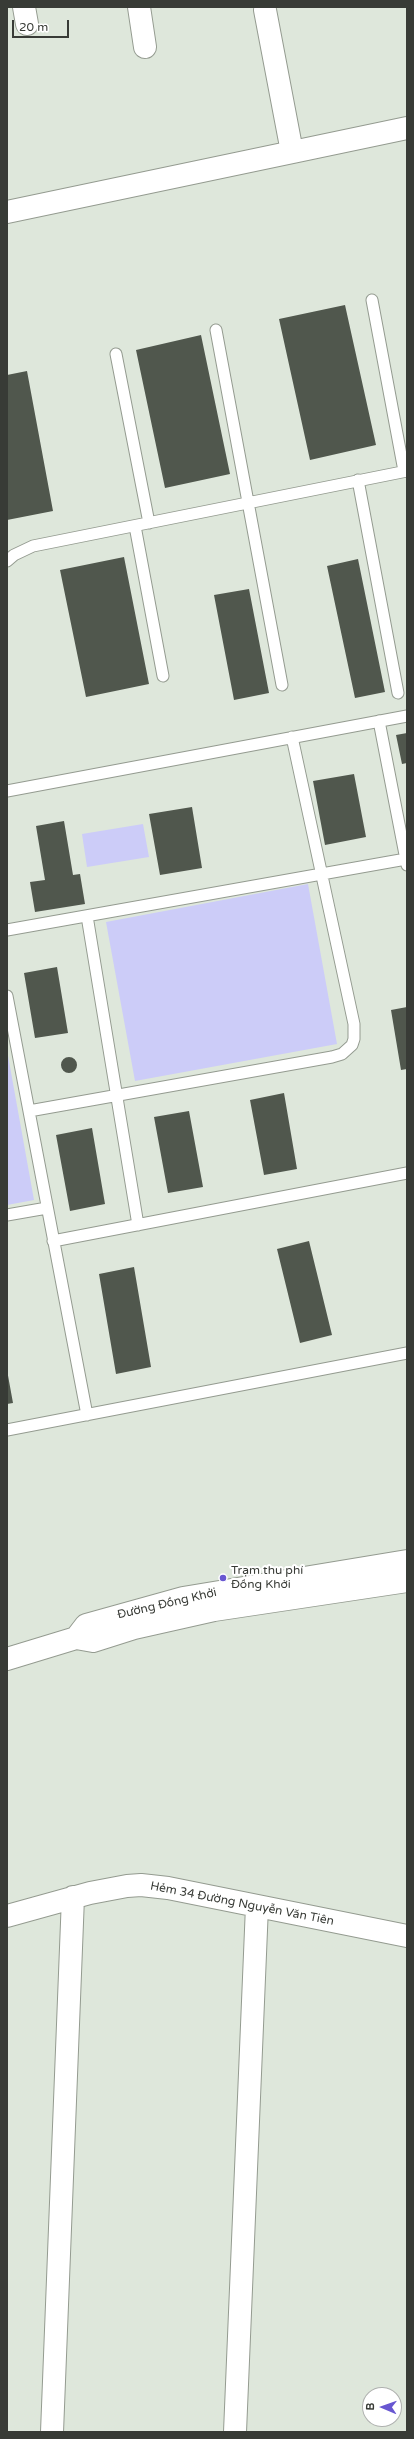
<!DOCTYPE html>
<html>
<head>
<meta charset="utf-8">
<style>
  body { margin:0 }
  #map { position:relative; width:414px; height:2439px; overflow:hidden; background:#dee7db; font-family:"Varela Round",sans-serif }
  canvas { display:block }
  .frame { position:absolute; inset:0; border:8px solid #383b36; pointer-events:none }
  .north { position:absolute; left:362px; top:2387px; width:40px; height:40px; box-sizing:border-box; background:#fff; border:1px solid #afb1af; border-radius:50%; rotate:272deg; font-size:11px; font-weight:700; line-height:16px; text-align:center; color:#383b36 }
  .north::after { content:''; display:block; margin:auto; width:14px; height:18px; background:#6857d1; clip-path:polygon(50% 0,100% 100%,50% 72%,0 100%) }
  .scale { position:absolute; left:12px; top:20px; width:57px; height:18px; box-sizing:border-box; border:2px solid #383b36; border-top:0; padding-left:5px; font-size:12px; line-height:14px; white-space:nowrap; color:#383b36; -webkit-text-stroke:3px #fff; paint-order:stroke }
</style>
</head>
<body>
<div id="map">
<canvas width="414" height="2439"></canvas>
<div class="frame"></div>
<div class="north">B</div>
<div class="scale">20 m</div>
</div>
<script>
const c = document.querySelector('canvas').getContext('2d');
c.lineJoin = 'round';
function paint(path, color) { c.fillStyle = color; c.fill(path, 'evenodd'); }
const shape = rows => new Path2D(rows.map(r => 'M' + r).join(''));
function stroke(path, color, width, dash) { c.strokeStyle = color; c.lineWidth = width; c.lineCap = dash ? 'butt' : 'round'; c.setLineDash(dash || []); c.stroke(path); }
function label(font, color, halo, rows, align = 'center') {
  c.font = font + ' "Varela Round",sans-serif'; c.lineWidth = 4; c.setLineDash([]); c.textBaseline = 'middle'; c.strokeStyle = halo; c.fillStyle = color; for (const [text, x, y, turn = 0] of rows) {
    c.save(); c.translate(x, y); c.rotate((+turn || 0) * Math.PI / 180); c.textAlign = isNaN(turn) ? turn : align; if (halo) c.strokeText(text, 0, 0); c.fillText(text, 0, 0); c.restore();
  }
}
paint(shape([
  [143,824,149,857,87,867,82,834],
  [308,884,337,1044,135,1081,106,922],
  [7,1050,34,1200,7,1205]
]), '#ccccf8');
paint(shape([
  [345,305,376,445,310,460,279,319],
  [201,335,230,474,165,488,136,350],
  [27,371,53,511,7,520,7,375],
  [124,557,149,684,86,697,60,570],
  [358,559,385,692,355,698,327,566],
  [249,589,269,693,234,700,214,595],
  [407,733,407,763,402,764,396,735],
  [354,774,366,837,325,845,313,781],
  [192,807,202,868,160,875,149,814],
  [64,821,73,875,80,874,85,904,35,912,30,882,45,880,36,826],
  [57,967,68,1033,35,1038,24,973],
  [407,1007,407,1069,401,1070,391,1010],
  '61 1065a8 8 0 1 1 16 0a8 8 0 1 1-16 0Z',
  [284,1093,297,1169,264,1175,250,1100],
  [189,1111,203,1187,168,1193,154,1117],
  [92,1128,105,1204,70,1211,56,1135],
  [309,1241,332,1335,300,1343,277,1249],
  [134,1267,151,1367,116,1374,99,1274],
  [7,1370,13,1403,7,1404]
]), '#50574d');
const lane = shape([
  [372,300,404,471],
  [216,330,282,685],
  [116,354,149,523],
  [358,480,398,693],
  [135,526,163,676],
  [7,561,14,555,33,546,407,471],
  [379,721,407,865],
  [7,791,407,716],
  [87,916,138,1225],
  [7,930,406,859],
  [7,996,87,1415],
  [29,1111,332,1057,342,1054,352,1045,354,1039,354,1024,292,737],
  [7,1215,47,1208],
  [53,1241,407,1173],
  [7,1430,407,1353]
]);
const street = shape([
  [24,7,27,24],
  [139,7,145,47],
  [265,10,292,152],
  [7,212,407,128],
  [7,1916,90,1893,127,1886,141,1885,168,1888,407,1936],
  [52,2432,73,1897],
  [235,2432,257,1906]
]);
const secondary = shape([
  [76,1638,86,1625,183,1598,407,1561],
  [7,1659,76,1638,93,1641,134,1628,214,1610,407,1581]
]);
stroke(lane, '#949b90', 13);
stroke(street, '#949b90', 24);
stroke(secondary, '#949b90', 24);
stroke(lane, '#fff', 11);
stroke(street, '#fff', 22);
stroke(secondary, '#fff', 22);
for (const [x, y, r, color] of [
  [223,1578,4,"#6857d1"]
]) { const dot = new Path2D(); dot.arc(x, y, r, 0, 2 * Math.PI); c.fillStyle = color; c.fill(dot); stroke(dot, '#fff', 1.5); }
label('12px', '#383b36', '#fff', [
  ["Trạm thu phí",231,1571],
  ["Đồng Khởi",231,1585]
], 'left');
label('12px', '#383b36', '#fff', [
  ["Đường Đồng Khởi",167,1604,-13],
  ["Hẻm 34 Đường Nguyễn Văn Tiên",242,1904,11]
]);
</script>
</body>
</html>
